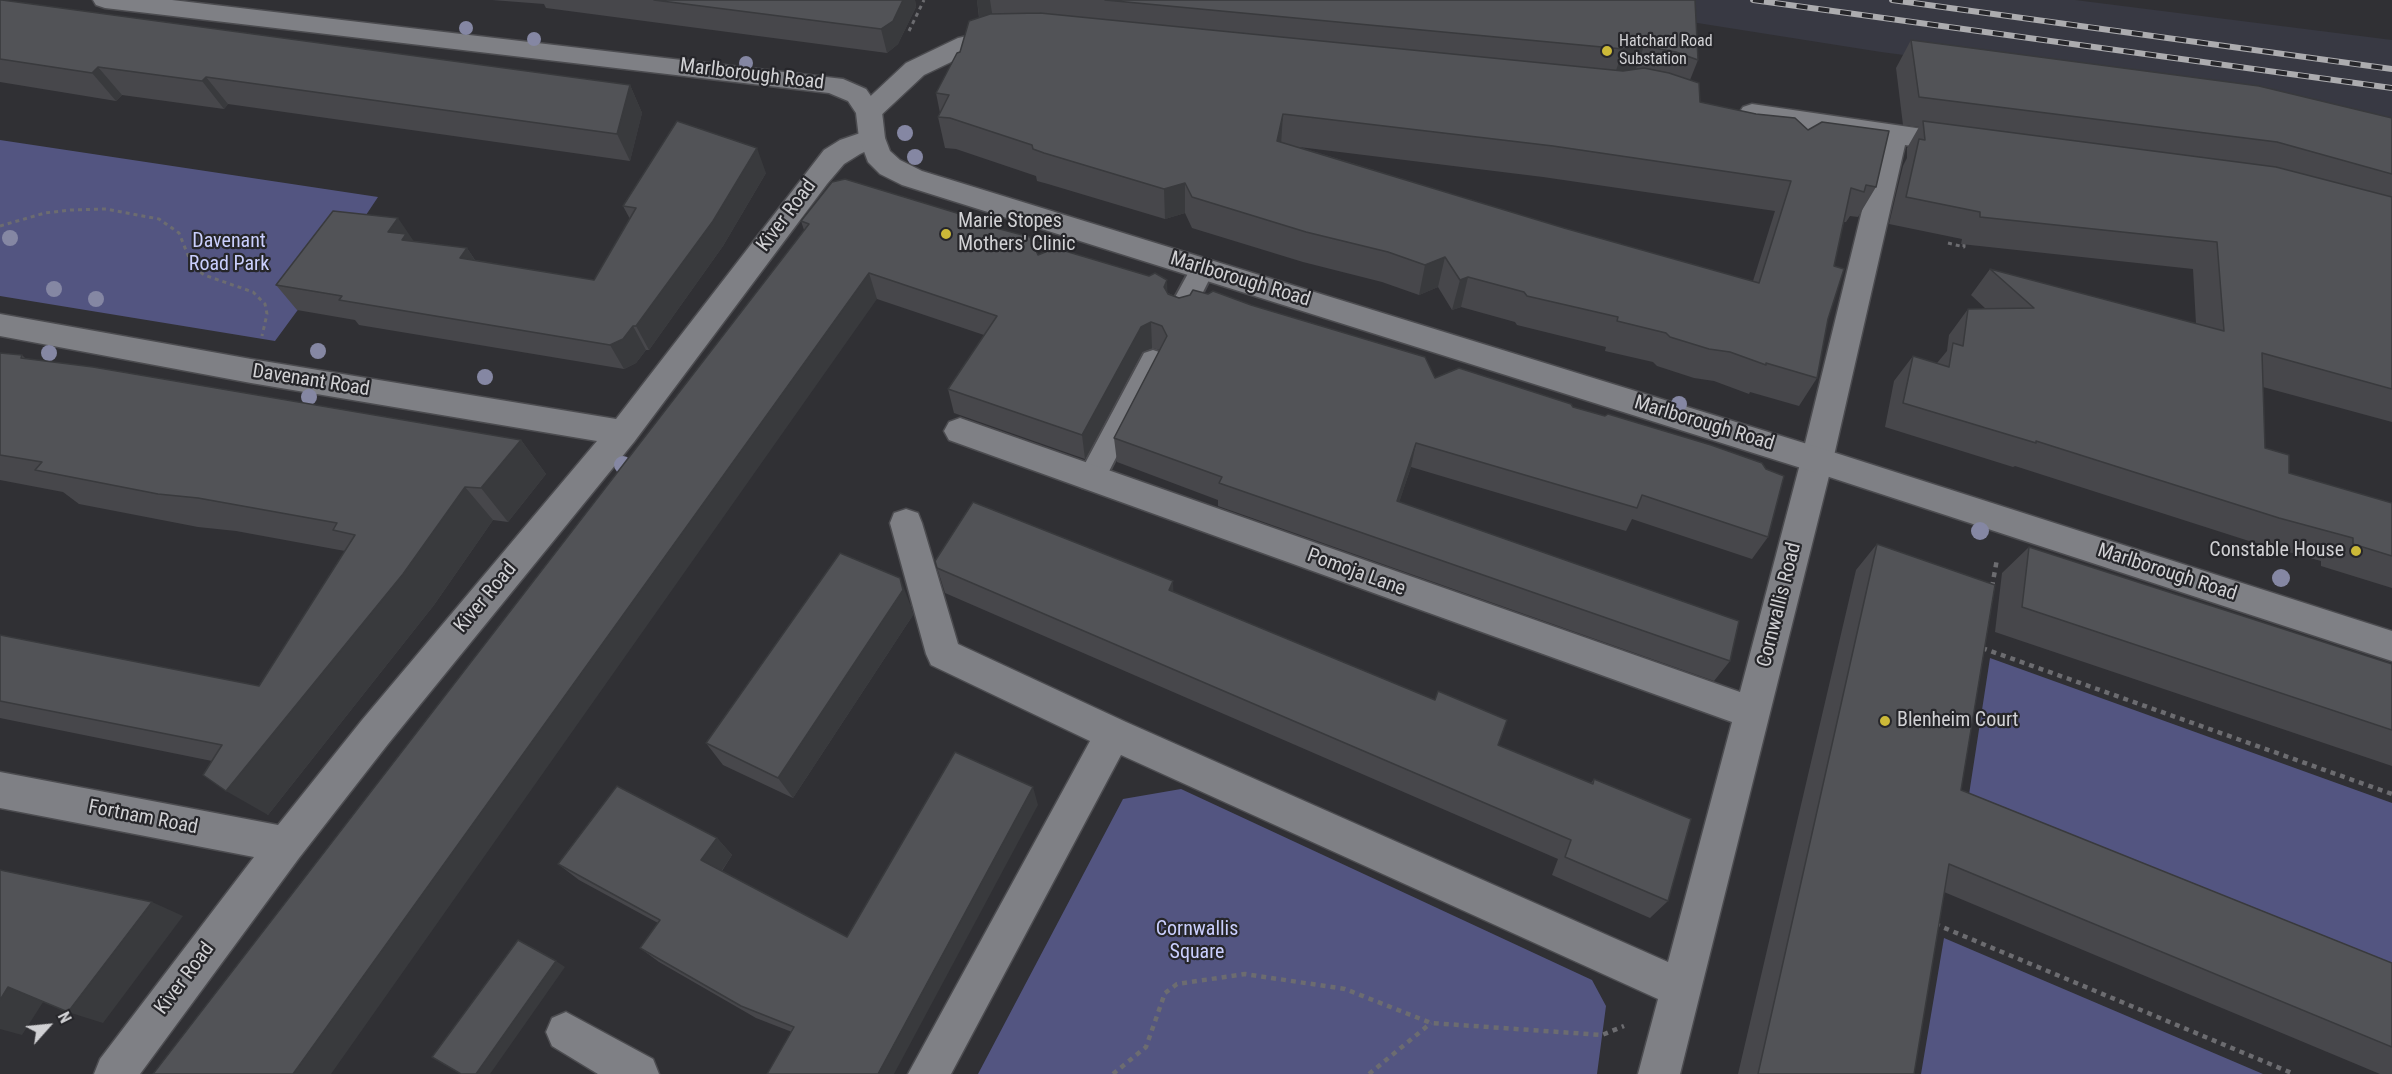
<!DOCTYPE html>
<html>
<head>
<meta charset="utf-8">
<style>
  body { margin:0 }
  #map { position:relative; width:2392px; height:1074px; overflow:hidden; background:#303034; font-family:"Roboto Condensed",sans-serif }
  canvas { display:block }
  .north { position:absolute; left:18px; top:996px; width:60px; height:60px; -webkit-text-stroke:4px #26262a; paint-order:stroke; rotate:63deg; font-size:16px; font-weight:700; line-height:24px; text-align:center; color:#d1d1d4 }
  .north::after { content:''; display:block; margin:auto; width:21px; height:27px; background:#d1d1d4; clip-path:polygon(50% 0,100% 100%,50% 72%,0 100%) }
</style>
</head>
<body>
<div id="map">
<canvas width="2392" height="1074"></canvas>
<div class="north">N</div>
</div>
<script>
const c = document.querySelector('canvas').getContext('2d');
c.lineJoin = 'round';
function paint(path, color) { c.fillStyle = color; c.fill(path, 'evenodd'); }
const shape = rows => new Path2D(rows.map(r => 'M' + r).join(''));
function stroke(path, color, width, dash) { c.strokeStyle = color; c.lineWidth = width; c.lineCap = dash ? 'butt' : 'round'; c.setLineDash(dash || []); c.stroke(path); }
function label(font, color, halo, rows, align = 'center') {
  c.font = font + ' "Roboto Condensed",sans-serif'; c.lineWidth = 4.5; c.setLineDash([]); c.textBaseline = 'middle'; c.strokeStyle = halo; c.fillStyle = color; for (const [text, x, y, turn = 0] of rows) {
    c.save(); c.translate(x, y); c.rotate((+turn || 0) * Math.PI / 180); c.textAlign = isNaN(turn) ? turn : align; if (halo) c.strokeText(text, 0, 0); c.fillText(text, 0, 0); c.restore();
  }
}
paint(shape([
  [1552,0,2075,0,2392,40,2392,119,1881,52]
]), '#383943');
paint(shape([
  [0,140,378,197,352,236,275,341,0,296],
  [1990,658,2392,803,2392,964,1968,801],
  [1181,789,1592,980,1606,1006,1597,1074,978,1074,1123,799],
  [1944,938,2263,1074,1921,1074]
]), '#535581');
const service = shape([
  [1203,259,1212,261,1215,268,1193,312,1189,319,1180,322,1171,319,1167,312,1191,268,1194,261,1203,259],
  [1153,350,1162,353,1166,360,1101,487,1091,490,1081,487,1077,479,1081,471,1144,353,1153,350]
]);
const minor = shape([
  [1005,28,1014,30,1018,36,1014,42,974,51,924,75,878,118,869,121,860,118,856,112,860,106,906,63,958,38,1005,28],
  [1752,104,1957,134,1966,136,1970,143,1966,150,1957,152,1905,145,1833,460,1680,1074,1638,1074,1658,999,1121,755,951,1074,908,1074,1090,741,931,665,926,654,890,523,894,513,906,509,918,513,922,523,958,644,1126,722,1668,962,1732,722,949,440,944,431,949,422,960,418,1740,692,1801,460,1879,141,1743,119,1739,113,1743,107,1752,104],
  [872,129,881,132,885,138,881,144,860,154,844,164,827,184,634,442,388,744,299,858,140,1074,94,1074,100,1059,254,857,0,808,0,772,278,825,362,720,597,441,251,383,0,336,0,314,251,359,616,419,824,150,840,140,872,129],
  [566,1012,653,1059,659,1074,598,1074,552,1046,546,1032,552,1018,566,1012]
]);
const tertiary = shape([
  [93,0,172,0,843,79,866,89,882,112,885,138,890,151,900,160,922,171,1817,447,2392,631,2392,661,1817,473,902,185,880,174,868,162,859,138,856,113,848,101,829,93,105,8,96,5,93,0]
]);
stroke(service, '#4c4c50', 4);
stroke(minor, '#4c4c50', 3);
stroke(tertiary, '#4c4c50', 3);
stroke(shape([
  [909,31,924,0],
  [0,226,45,213,70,210,106,209,159,219,179,233,192,265,204,275,253,292,265,304,267,314,262,336],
  [1948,243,1964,247,1964,241]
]), '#6c6c70', 3, [4, 4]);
stroke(shape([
  [1992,587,1997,559],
  [1982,648,2392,794],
  [1935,924,2294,1074],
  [1113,1074,1146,1047,1165,993,1177,984,1245,974,1345,989,1431,1023,1602,1035,1624,1026],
  [1369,1074,1431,1023]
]), '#6c6c70', 4.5, [5, 5]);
paint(service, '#7f8085');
paint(minor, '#7f8085');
paint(tertiary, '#7f8085');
const rail = shape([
  [1753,0,2392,88],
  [1892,0,2392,69]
]);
stroke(rail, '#acacaf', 6);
stroke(rail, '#26262a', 4, [11]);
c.fillStyle = '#8587a3';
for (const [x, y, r] of [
  [466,28,7],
  [534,39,7],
  [746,63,7],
  [905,133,8],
  [915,157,8],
  [10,238,8],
  [54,289,8],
  [96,299,8],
  [318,351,8],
  [49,353,8],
  [485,377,8],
  [309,397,8],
  [1679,404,8],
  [623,465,9],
  [1980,531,9],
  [2281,578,9]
]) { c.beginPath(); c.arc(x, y, r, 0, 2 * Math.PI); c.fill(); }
paint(shape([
  [0,0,630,85,642,113,630,161,228,104,224,109,122,95,116,101,0,82],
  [492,0,915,0,916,7,898,44,887,53,546,8,544,4],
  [977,0,1695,0,1698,60,1690,80,1700,102,1808,130,1876,187,1858,217,1850,216,1846,222,1843,222,1834,266,1828,319,1817,378,1799,406,1750,392,1749,394,1714,381,1694,378,1657,366,1653,362,1605,351,1606,347,1517,325,1515,322,1461,307,1452,310,1438,287,1419,295,1382,282,1303,262,1192,228,1185,213,1165,219,1048,184,1037,181,1036,176,956,149,945,148,938,117,940,113,936,93,979,18],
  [1299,147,1543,177,1775,211,1753,281,1564,228],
  [1911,40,2392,118,2392,422,2263,387,2265,448,2289,473,2392,503,2392,588,2321,566,2321,561,2249,541,2015,466,2013,467,1885,427,1894,381,1913,356,1937,363,1947,351,1949,335,1968,309,1986,309,1971,295,1990,269,2196,324,2193,269,1961,244,1962,239,1889,224,1903,166,1907,158,1907,148,1919,127,1903,125,1896,68],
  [766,173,723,246,649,350,646,350,636,363,624,369,359,325,355,320,297,310,276,285,414,241,467,248,475,260,594,280,630,219,623,206],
  [801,221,984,225,1038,255,1168,293,1179,298,1435,378,1573,407,1768,537,1752,559,1632,519,1626,531,1411,467,1399,502,1730,661,1714,681,1218,506,1218,500,1117,462,1114,438,1160,350,1152,348,1142,352,1085,459,954,413,948,389,984,335,877,299,804,230],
  [0,353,22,355,25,358,521,440,546,474,508,522,493,520,434,605,268,815,212,761,0,718,0,635,259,686,345,551,236,531,198,527,79,504,63,492,0,480],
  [1877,544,1961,790,2392,963,2392,1074,2380,1074,1944,892,1914,1074,1738,1074,1856,570],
  [2029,547,2392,664,2392,766,1995,632,2002,573],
  [935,561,1173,581,1173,592,1498,745,1591,783,1594,779,1668,901,1650,918,1552,875,1558,859,945,593],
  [910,604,913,615,793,798,723,765,706,743],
  [1038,805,792,1032,756,1018,659,962,640,948,658,923,579,880,558,864,717,838,732,855,722,871,847,937]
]), '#47474b');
paint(shape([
  [903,0,915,0,916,7,898,44,887,53,881,29],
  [977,0,990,0,994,26,981,29],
  [1644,46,1633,77,1613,80,1623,49],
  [98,67,122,95,116,101,92,73],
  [206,77,228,104,224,109,202,81],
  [630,85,642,113,630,161,617,134],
  [1283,114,1281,145,1277,141],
  [757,148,766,173,723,246,649,350,636,326],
  [1185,183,1185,213,1165,219,1164,189],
  [398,218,415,243,406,257,388,232],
  [467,248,483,273,460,258],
  [1445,257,1438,287,1419,295,1425,265],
  [869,273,877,299,331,1074,293,1074],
  [1468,277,1461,307,1452,310,1460,280],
  [1167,280,1168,305,1164,287],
  [1151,322,1152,348,1142,352,1085,459,1082,435,1141,327],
  [633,326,646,350,636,363,624,369,610,345],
  [521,440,546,474,508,522,481,488],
  [1416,443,1411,467,1392,524,1397,501],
  [465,487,493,520,434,605,268,815,226,791],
  [900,578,910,604,913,615,793,798,778,778],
  [1173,581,1174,607,1169,590],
  [1033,787,1038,805,894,1074,878,1074],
  [717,838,732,855,718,876,701,860],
  [152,902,183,916,103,1023,68,1012],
  [556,961,565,967,490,1074,476,1074],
  [8,987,45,999,22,1035,0,1029,0,1000]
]), '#393a3d');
const building = shape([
  [0,0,2,0,630,85,617,134,206,77,202,81,98,67,92,73,0,59,0,0],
  [654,0,903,0,893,21,881,29,654,0],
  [1105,0,1695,0,1698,60,1676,52,1644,46,1623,49,1105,0],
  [1040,13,1623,71,1644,68,1669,73,1699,83,1700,102,1756,114,1795,118,1808,130,1822,122,1889,131,1876,187,1866,185,1864,192,1851,188,1834,266,1844,269,1828,319,1817,378,1766,363,1766,365,1730,352,1709,349,1670,337,1666,333,1617,321,1618,317,1527,296,1524,292,1468,277,1460,280,1445,257,1425,265,1388,252,1306,232,1192,197,1185,183,1164,189,1044,153,1033,149,1032,145,950,118,938,117,949,95,936,93,957,53,960,52,969,21,990,14,1040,13],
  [1283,114,1553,146,1791,181,1759,283,1564,228,1277,141,1283,114],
  [1911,40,2259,86,2392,118,2392,174,2277,142,1919,97,1911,40],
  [677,121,757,148,713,221,636,326,633,326,623,339,610,345,339,300,342,296,276,285,333,211,398,218,388,232,406,234,402,240,467,248,460,258,594,280,636,208,623,206,677,121],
  [1923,121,2276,167,2392,197,2392,389,2262,353,2265,448,2289,455,2289,473,2392,503,2392,556,2353,544,2353,538,2279,518,2036,441,2036,443,1903,403,1913,356,1949,367,1953,343,1963,346,1968,309,2034,308,1990,269,2224,331,2217,242,1980,217,1980,212,1906,197,1919,139,1925,140,1923,121],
  [845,179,983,221,981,224,1030,237,1038,255,1055,248,1149,276,1155,273,1167,280,1164,287,1168,294,1179,298,1190,295,1193,290,1208,294,1213,291,1251,305,1425,357,1435,378,1459,368,1571,404,1573,407,1605,416,1608,414,1711,445,1762,463,1766,469,1784,476,1768,537,1642,495,1637,508,1416,443,1397,501,1739,621,1730,661,1219,483,1222,477,1114,438,1167,336,1162,326,1151,322,1141,327,1082,435,948,389,997,316,869,273,293,1074,153,1074,809,224,801,221,832,182,845,179],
  [0,353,22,355,21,358,93,367,521,440,481,488,465,487,403,574,226,791,203,775,222,745,0,701,0,635,259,686,355,535,333,530,337,523,198,498,158,494,35,470,42,462,0,455,0,353],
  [973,502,1173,581,1169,590,1435,700,1438,691,1507,720,1498,745,1593,784,1594,779,1691,819,1668,901,1565,857,1571,840,937,568,935,561,973,502],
  [1877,544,1995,585,1961,790,2392,963,2392,1047,1949,864,1914,1074,1758,1074,1877,544],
  [2029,547,2392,664,2392,730,2022,607,2029,547],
  [840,553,900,578,903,590,778,778,706,743,840,553],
  [955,752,1033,787,878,1074,767,1074,794,1027,741,1006,640,948,660,920,558,864,617,786,717,838,701,860,847,937,955,752],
  [0,870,152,902,68,1012,8,987,0,1000,0,870],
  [518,940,556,961,476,1074,461,1074,432,1057,518,940]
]);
paint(building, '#525357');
stroke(building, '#393a3d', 1.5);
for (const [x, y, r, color] of [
  [1607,51,6,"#ccb938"],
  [946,234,6,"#ccb938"],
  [2356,551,6,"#ccb938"],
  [1885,721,6,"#ccb938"]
]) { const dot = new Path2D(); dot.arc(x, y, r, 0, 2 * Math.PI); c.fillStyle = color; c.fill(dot); stroke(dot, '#26262a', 2); }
label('16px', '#d1d1d4', '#26262a', [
  ["Hatchard Road",1619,42],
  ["Substation",1619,60]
], 'left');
label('20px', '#d1d1d4', '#26262a', [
  ["Marlborough Road",752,75,7],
  ["Kiver Road",787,216,-53],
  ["Marlborough Road",1240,280,17],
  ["Davenant Road",311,381,9],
  ["Marlborough Road",1704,424,17],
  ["Pomoja Lane",1356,573,20],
  ["Marlborough Road",2167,573,18],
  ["Kiver Road",486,598,-50],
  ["Cornwallis Road",1780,605,-76],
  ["Fortnam Road",143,818,11],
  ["Kiver Road",185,979,-53]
]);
label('20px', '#d1d1d4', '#26262a', [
  ["Marie Stopes",958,222],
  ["Mothers' Clinic",958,245],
  ["Constable House",2344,551,"right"],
  ["Blenheim Court",1897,721]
], 'left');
label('20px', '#cacffd', '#26262a', [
  ["Davenant",229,242],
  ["Road Park",229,265],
  ["Cornwallis",1197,930],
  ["Square",1197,953]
]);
</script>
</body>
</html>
